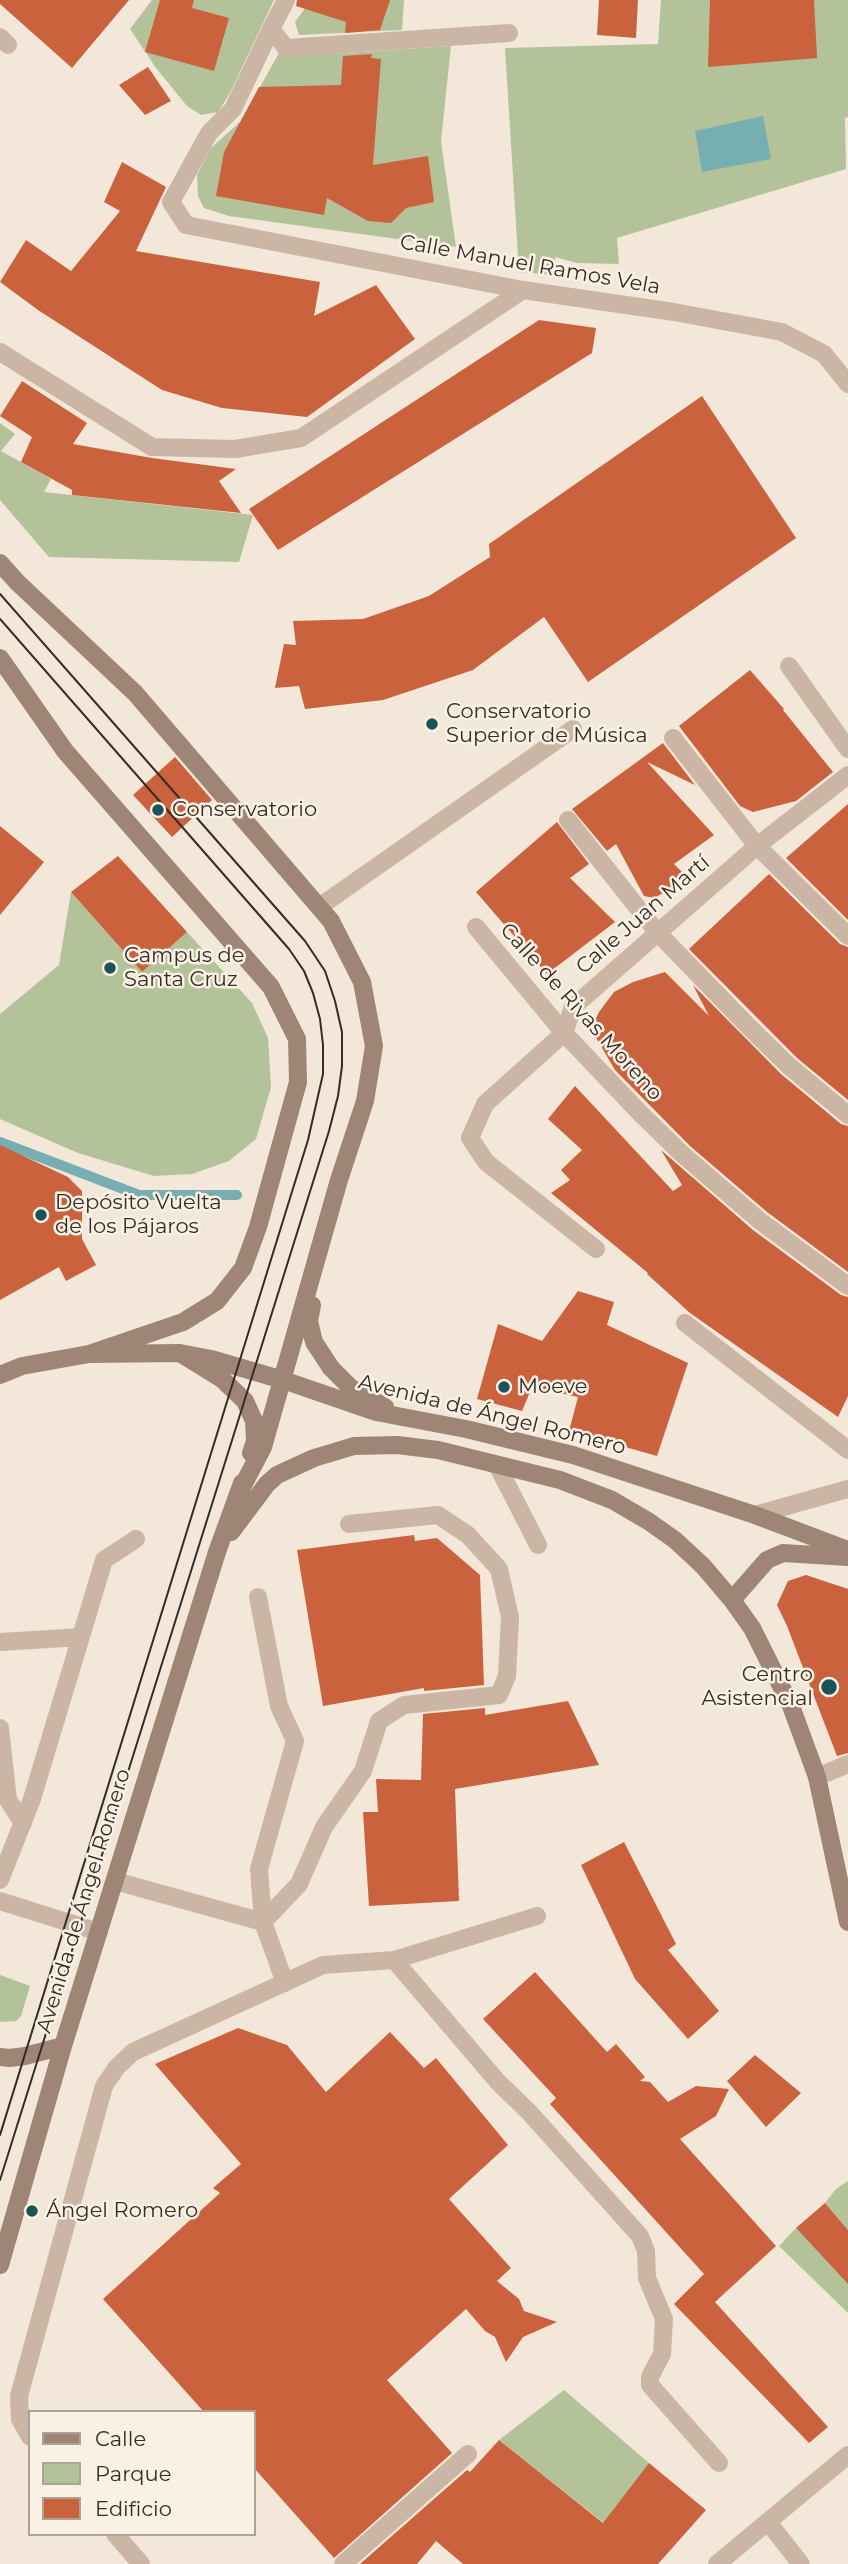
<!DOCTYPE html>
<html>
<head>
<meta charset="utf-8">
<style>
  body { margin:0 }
  #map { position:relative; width:848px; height:2564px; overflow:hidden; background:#f2e7d9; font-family:Montserrat,sans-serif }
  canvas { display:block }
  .legend { position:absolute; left:28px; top:2410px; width:228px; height:126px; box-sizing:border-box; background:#faf1e5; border:2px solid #aca299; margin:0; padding:9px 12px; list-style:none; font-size:21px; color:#362b26 }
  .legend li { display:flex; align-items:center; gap:14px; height:35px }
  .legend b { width:35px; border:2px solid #aca299 }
</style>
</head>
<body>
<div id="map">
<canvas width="848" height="2564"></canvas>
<ul class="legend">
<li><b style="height:9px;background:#9e8576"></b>Calle</li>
<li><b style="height:19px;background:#b4c299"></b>Parque</li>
<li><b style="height:19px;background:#cb623e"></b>Edificio</li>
</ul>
</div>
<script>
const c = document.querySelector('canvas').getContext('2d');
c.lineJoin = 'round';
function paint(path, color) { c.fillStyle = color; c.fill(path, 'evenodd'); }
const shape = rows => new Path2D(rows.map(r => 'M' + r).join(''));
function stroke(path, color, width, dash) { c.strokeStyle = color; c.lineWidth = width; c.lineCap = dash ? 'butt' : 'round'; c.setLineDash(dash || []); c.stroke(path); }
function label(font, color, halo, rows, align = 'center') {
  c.font = font + ' Montserrat,sans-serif'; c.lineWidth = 5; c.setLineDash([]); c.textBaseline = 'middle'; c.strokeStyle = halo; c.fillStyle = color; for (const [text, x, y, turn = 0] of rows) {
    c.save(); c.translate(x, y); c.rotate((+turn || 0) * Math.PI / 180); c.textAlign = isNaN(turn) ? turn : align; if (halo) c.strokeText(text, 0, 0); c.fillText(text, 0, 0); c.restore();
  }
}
paint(shape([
  [152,0,274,0,230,93,218,112,201,115,187,106,156,68,130,29],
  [311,0,404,0,402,30,299,35,295,22],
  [661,0,848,0,848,117,845,118,846,169,617,238,619,264,577,263,555,257,556,275,519,272,505,48,658,44],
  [451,46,441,141,456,247,229,216,204,208,198,196,197,175,211,148,241,121,279,53,331,54],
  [0,423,15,434,1,451,51,479,44,492,253,515,239,562,49,557,0,500],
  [71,892,142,972,187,932,252,1003,268,1038,271,1087,256,1139,229,1161,192,1174,154,1176,78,1153,0,1119,0,1014,59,965],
  [0,1975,30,1986,21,2016,16,2021,0,2022],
  [848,2181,848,2230,825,2203,836,2189],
  [796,2228,838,2273,848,2264,848,2313,779,2246],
  [564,2390,649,2463,629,2543,499,2440]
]), '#b4c299');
paint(shape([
  [763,116,771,159,702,172,695,131]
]), '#77aeb1');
stroke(shape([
  [0,1142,139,1195,237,1195]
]), '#77aeb1', 10);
paint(shape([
  [0,0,129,0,72,68,0,4],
  [160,0,194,0,192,8,229,18,214,71,145,52],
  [297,0,390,0,380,30,345,33,346,22,296,6],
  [599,0,638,0,636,38,597,35],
  [710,0,814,0,817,58,708,67],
  [372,54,371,58,381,59,373,165,428,156,434,202,406,208,391,223,368,221,327,198,324,215,216,196,224,152,259,87,341,85,343,56],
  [148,67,171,101,145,115,119,85],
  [122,162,166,187,136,251,320,282,314,316,376,285,415,339,307,417,222,408,162,390,38,310,0,282,26,240,71,271,120,211,104,202],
  [539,320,596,328,592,353,278,550,249,509],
  [22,381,87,423,73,444,152,458,236,469,219,481,241,513,72,495,72,490,21,462,32,437,0,416],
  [702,396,796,538,588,682,544,617,473,670,383,700,305,709,299,686,275,688,284,644,296,645,293,621,363,619,429,596,490,557,489,544],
  [750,670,784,709,783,710,833,772,796,801,753,812,740,806,679,726],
  [663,743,695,785,647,762,714,835,674,864,689,879,654,898,644,896,616,844,607,851,572,809],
  [175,757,212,800,172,837,133,795],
  [848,804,848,920,786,858],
  [557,822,589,864,570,878,615,922,547,974,476,892],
  [0,826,44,862,0,915],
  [118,856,187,932,142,972,71,892],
  [769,874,840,944,848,947,848,1100,797,1058,689,949],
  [665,972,709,1016,693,985,781,1074,841,1124,848,1126,848,1272,767,1212,690,1146,615,1070,591,1029,599,1012,614,992,633,982],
  [575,1086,673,1191,682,1185,661,1150,753,1230,841,1295,848,1297,848,1396,838,1417,690,1313,647,1274,648,1273,551,1193,570,1180,561,1170,582,1150,548,1119],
  [0,1145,68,1177,82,1191,82,1239,96,1265,66,1281,59,1267,0,1300],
  [578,1291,614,1302,607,1325,688,1363,657,1456,569,1431,578,1397,532,1387,522,1411,477,1399,498,1324,542,1341],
  [414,1535,415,1541,437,1538,480,1575,484,1685,424,1691,424,1688,323,1706,297,1550],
  [806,1575,848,1589,848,1753,837,1756,787,1626,777,1605,788,1581],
  [568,1701,599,1765,455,1789,459,1901,369,1906,363,1812,378,1812,376,1779,421,1780,423,1714,485,1708,485,1715],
  [624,1842,676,1944,668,1950,719,2011,688,2039,635,1979,581,1865],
  [535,1972,607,2052,616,2044,645,2077,640,2081,650,2082,668,2102,696,2086,729,2089,716,2116,680,2139,776,2246,715,2302,828,2427,809,2443,674,2304,704,2274,550,2104,556,2098,483,2019],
  [238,2028,287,2045,326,2092,390,2032,424,2068,436,2058,508,2145,449,2199,511,2268,497,2281,519,2299,524,2311,557,2322,523,2337,506,2362,495,2337,485,2331,466,2309,387,2380,452,2453,334,2558,254,2468,254,2412,204,2412,103,2299,220,2193,213,2188,241,2164,155,2064],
  [755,2055,801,2093,766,2127,727,2081],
  [825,2203,848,2230,848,2284,796,2228],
  [499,2440,603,2523,649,2463,706,2510,658,2564,463,2564,436,2541,417,2564,360,2564,467,2470,470,2472]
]), '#cb623e');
stroke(shape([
  [186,225,171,202,209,133,233,109,271,29,286,48,509,33],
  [319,907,573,729],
  [497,1465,538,1545],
  [258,1597,279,1706,295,1741,259,1869,263,1922],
  [0,1642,81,1637],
  [0,1728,8,1800,23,1823],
  [0,1880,32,1799,104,1560,136,1539],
  [115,1881,263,1922,285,1983],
  [0,1901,99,1932],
  [263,1922,299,1884,324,1827,363,1771,379,1721,404,1705,499,1695,507,1676,510,1617,499,1569,468,1535,438,1515,349,1524],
  [394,1960,498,2082,529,2112,640,2236,646,2251,647,2278,664,2319,662,2354,650,2377,650,2385,719,2463],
  [30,2437,20,2419,19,2396,104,2086,117,2067,133,2052,323,1965,394,1960,537,1916],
  [115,2534,141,2564],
  [343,2564,468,2454]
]), '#cbb6a5', 18);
stroke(shape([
  [271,29,286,0],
  [0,37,8,45],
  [186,225,523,290,674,312,782,332,824,354,848,384],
  [0,352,152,447,235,449,301,438,523,290],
  [789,666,848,749],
  [673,738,757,846,848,936],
  [568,820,657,932,749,1027,789,1066,848,1115],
  [476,927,564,1033,639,1112,682,1154,760,1221,848,1286],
  [596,1249,486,1162,470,1138,485,1104,564,1033,573,1007,757,846,848,775],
  [685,1323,848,1450],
  [755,1515,848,1489],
  [817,1777,848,1764],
  [768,2522,801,2564],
  [717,2564,848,2455]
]), '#cbb6a5', 18);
stroke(shape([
  [0,563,18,583,135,693,331,921,362,982,374,1046,365,1101,339,1180,263,1447,239,1493],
  [0,658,65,751,271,987,297,1039,298,1082,258,1227,243,1268,217,1301,183,1322,89,1354],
  [312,1305,309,1321,314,1342,331,1368,351,1388,385,1407],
  [180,1353,222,1379,245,1401,254,1421,255,1441,251,1453],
  [0,1375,22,1366,89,1354,180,1353,211,1359,283,1380,376,1412,466,1429,573,1455,755,1515,848,1550],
  [231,1532,267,1484,277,1475,314,1458,354,1446,397,1445,438,1450,560,1480,612,1500,648,1521,675,1540,703,1566,732,1600,752,1628,791,1706,817,1777,848,1922],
  [732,1600,767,1560,783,1553,848,1557],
  [0,2057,10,2058,25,2056,63,2046],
  [0,2265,63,2046,217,1552,242,1483]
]), '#9e8576', 18);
stroke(shape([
  [0,594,305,941,325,971,335,1001,342,1032,342,1066,338,1096,329,1131,0,2180],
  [0,619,289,949,304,971,313,993,320,1019,323,1045,323,1074,308,1140,0,2135]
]), '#362b26', 2);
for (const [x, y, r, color] of [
  [432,724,7,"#1a5459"],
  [158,810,7,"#1a5459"],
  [110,968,7,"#1a5459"],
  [41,1215,7,"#1a5459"],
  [504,1387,7,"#1a5459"],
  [829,1687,9,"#1a5459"],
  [32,2211,7,"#1a5459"]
]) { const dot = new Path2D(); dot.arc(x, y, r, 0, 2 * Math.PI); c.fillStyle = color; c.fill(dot); stroke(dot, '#faf1e5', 2.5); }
label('21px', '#362b26', '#faf1e5', [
  ["Calle Manuel Ramos Vela",530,265,10],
  ["Calle Juan Martí",643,915,-41],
  ["Calle de Rivas Moreno",581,1012,48],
  ["Avenida de Ángel Romero",492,1415,14],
  ["Avenida de Ángel Romero",84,1901,-73]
]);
label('21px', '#362b26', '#faf1e5', [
  ["Conservatorio",446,712],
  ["Superior de Música",446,736],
  ["Conservatorio",172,810],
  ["Campus de",124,956],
  ["Santa Cruz",124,980],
  ["Depósito Vuelta",55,1203],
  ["de los Pájaros",55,1227],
  ["Moeve",518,1387],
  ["Centro",813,1675,"right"],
  ["Asistencial",813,1699,"right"],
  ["Ángel Romero",46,2211]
], 'left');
</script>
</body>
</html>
